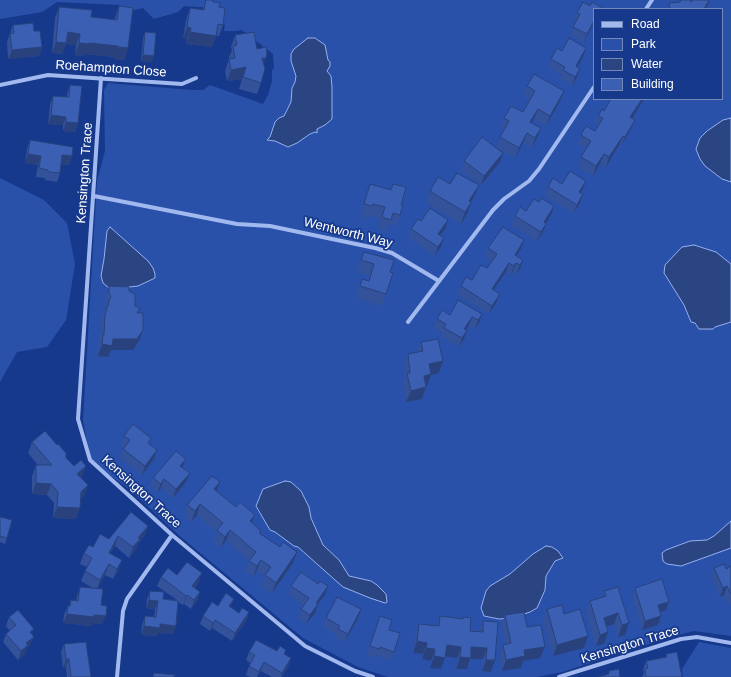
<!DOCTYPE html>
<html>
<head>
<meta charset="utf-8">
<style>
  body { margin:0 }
  #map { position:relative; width:731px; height:677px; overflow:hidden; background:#17398c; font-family:Arial,sans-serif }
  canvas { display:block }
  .legend { position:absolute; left:593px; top:8px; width:130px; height:92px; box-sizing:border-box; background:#17398c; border:1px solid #7488ba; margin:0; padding:5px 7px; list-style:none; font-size:12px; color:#fff }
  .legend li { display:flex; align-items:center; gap:8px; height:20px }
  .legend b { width:20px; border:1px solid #7488ba }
</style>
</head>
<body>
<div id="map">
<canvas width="731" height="677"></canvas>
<ul class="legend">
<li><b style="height:5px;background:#a1b9ef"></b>Road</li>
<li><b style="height:11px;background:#2a51aa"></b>Park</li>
<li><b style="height:11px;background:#2b4482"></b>Water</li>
<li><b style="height:11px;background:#3b5fb3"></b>Building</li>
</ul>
</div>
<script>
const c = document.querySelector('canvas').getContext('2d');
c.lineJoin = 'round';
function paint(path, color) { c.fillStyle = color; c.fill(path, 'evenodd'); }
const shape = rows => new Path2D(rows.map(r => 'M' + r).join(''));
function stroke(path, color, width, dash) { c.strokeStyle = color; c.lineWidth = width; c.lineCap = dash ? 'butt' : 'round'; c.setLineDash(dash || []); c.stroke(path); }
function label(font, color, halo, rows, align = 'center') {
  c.font = font + ' Arial,sans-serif'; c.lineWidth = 3.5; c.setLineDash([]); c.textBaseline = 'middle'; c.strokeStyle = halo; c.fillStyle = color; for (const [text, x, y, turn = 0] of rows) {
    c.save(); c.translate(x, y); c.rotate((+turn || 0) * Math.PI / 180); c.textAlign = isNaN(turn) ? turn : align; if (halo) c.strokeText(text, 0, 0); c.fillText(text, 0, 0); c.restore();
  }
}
paint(shape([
  [0,0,731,0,731,636,694,631,671,637,562,672,537,677,388,677,358,667,303,638,181,537,130,490,90,460,83,420,97,181,105,151,104,90,108,83,191,90,203,90,210,85,263,104,268,95,272,81,272,71,274,67,273,54,242,30,236,31,224,31,225,25,221,22,214,8,184,6,178,12,154,19,143,8,130,11,119,5,57,2,42,12,0,19],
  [594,9,722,9,722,99,594,99],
  [0,178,44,200,67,223,75,264,66,320,47,347,17,352,0,382],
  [699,642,731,648,731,677,683,677,682,669]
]), '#2a51aa');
const water = shape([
  [308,38,315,38,325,45,328,60,330,62,330,66,327,71,331,76,332,87,332,119,325,125,317,129,317,133,315,132,310,134,297,143,288,147,275,141,267,140,270,137,275,122,279,118,284,116,291,102,292,88,295,82,296,76,291,61,291,54,294,49,308,38],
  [731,118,731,182,722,179,705,166,700,159,696,149,700,138,707,131,723,120,731,118],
  [110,227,148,261,153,268,155,274,155,278,138,286,121,288,109,288,103,283,101,276,104,259,107,231,110,227],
  [694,245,716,252,731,264,731,322,715,327,713,329,699,329,695,323,691,322,684,305,664,273,665,265,682,247,694,245],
  [285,481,291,482,301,491,309,507,311,518,323,545,339,560,349,576,371,581,377,585,386,594,387,602,385,603,370,598,343,587,298,547,294,546,275,532,270,530,256,506,263,489,285,481],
  [731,521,731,548,681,566,667,564,663,561,662,553,666,550,690,541,707,540,714,536,731,521],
  [546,546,552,547,558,551,563,558,555,561,546,576,545,590,537,608,530,612,512,618,499,619,484,616,481,608,486,591,490,586,510,574,533,554,546,546]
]);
paint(water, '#2b4482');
stroke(water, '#94b1f1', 1);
stroke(shape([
  [646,9,652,0],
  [101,78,78,419,90,460,172,535,305,646,355,671,373,677],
  [0,85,48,75,182,84,196,78],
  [94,196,237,224,270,226,375,248,392,253,439,281],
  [408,322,493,210,504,199,529,181,539,169,594,87],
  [117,677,123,611,127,599,172,535],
  [559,677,681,639,697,637,731,643]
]), '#a1b9ef', 4);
paint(shape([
  [206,0,213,0,213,2,219,7,223,25,219,36,216,36,212,47,186,44,187,39,183,39,186,20,190,8,202,10],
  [681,0,710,0,706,9,667,9,669,3,680,2],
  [119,6,128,48,124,60,113,59,114,57,85,54,84,56,75,55,76,45,66,44,62,54,52,53,55,18,59,7,91,17,114,20],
  [594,9,594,28,592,27,583,43,570,35,573,27,575,22,574,21,577,13],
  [13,25,34,31,42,47,39,56,8,59,7,42],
  [145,32,152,62,141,61,143,38],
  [235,35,257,49,264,63,261,83,257,94,239,89,242,79,227,81,225,71,229,59,229,57,232,50,231,47],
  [586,48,583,57,577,67,577,77,572,86,560,79,562,75,548,67,551,59,562,51],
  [70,85,78,123,75,132,63,131,63,125,48,124,50,104,53,96,67,97,67,94],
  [527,86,564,91,560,101,546,126,534,119,532,123,541,128,537,138,532,148,523,143,515,158,496,147,500,137,504,130,501,128,504,118,523,112,530,100,523,96],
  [644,99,632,118,635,120,631,129,621,146,619,145,606,167,600,164,593,176,578,167,581,157,586,149,578,144,581,135,595,131,598,127,595,125,598,116,604,111,623,100],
  [30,140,72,156,69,165,61,164,60,173,57,182,45,180,45,178,36,177,38,165,25,163,27,149],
  [464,161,500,162,481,185,461,170],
  [370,184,390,190,393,184,401,205,400,215,396,226,389,224,387,231,378,229,381,219,369,215,368,218,360,216,366,196],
  [450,184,474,197,471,202,467,214,461,224,427,203,427,201,431,189],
  [562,184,583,189,581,193,580,203,574,213,544,196,548,187],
  [526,211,551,215,546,223,543,232,537,241,512,225,515,216],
  [448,220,445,229,440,236,444,238,441,247,434,256,408,237,411,229,421,221],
  [524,240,521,249,516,256,523,260,520,269,516,274,513,272,511,275,506,272,493,291,500,294,496,303,489,314,457,295,461,286,472,280,487,268,492,261,485,257,488,248],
  [364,252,390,272,386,294,382,306,356,298,362,279,368,281,370,276,357,272],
  [109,286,129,291,135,306,140,308,138,313,143,330,139,341,133,350,111,350,108,357,98,356,99,346,100,343,101,325,102,321,102,317,106,306,105,306,105,297],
  [482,314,479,323,475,329,469,325,466,330,467,330,464,339,459,347,441,336,442,332,434,328,437,319,450,315],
  [421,342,443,361,439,373,431,375,427,386,426,386,422,399,406,402,403,385,405,378,404,366,408,354,417,352],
  [124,436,149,444,157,450,154,459,142,475,120,458,123,449,125,447,121,444],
  [32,442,66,458,82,477,81,478,88,485,84,496,80,499,76,519,53,518,54,503,47,495,32,494,32,476,36,465,38,465,28,453],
  [183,468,186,482,173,498,161,488,157,492,150,486,153,478],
  [216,491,252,523,260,533,293,563,272,593,261,586,265,576,257,570,253,577,245,572,249,561,226,541,221,547,213,541,217,532,197,515,191,522,184,516,187,505],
  [0,517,7,538,5,544,0,542],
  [148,526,144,536,138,544,136,549,129,558,115,546,110,554,118,571,113,579,105,575,97,589,101,605,102,624,92,623,91,626,63,623,64,615,68,606,69,606,71,600,76,601,77,596,80,587,94,589,81,581,87,567,80,564,84,553,93,547,109,539],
  [731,566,731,604,729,605,724,595,720,597,711,577,714,568,726,569],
  [177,575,199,582,195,588,200,592,197,601,191,609,184,604,183,605,178,602,176,626,173,634,158,633,157,636,141,635,142,625,145,616,154,617,155,609,146,608,147,599,150,591,163,599,177,600,157,586,161,577],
  [318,584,328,586,325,595,318,604,315,613,306,624,298,618,301,609,303,605,288,594,291,586],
  [618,587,625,635,618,637,614,624,606,627,608,632,604,644,596,646,586,612,590,601,602,597,604,591],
  [635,588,669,602,666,610,660,612,661,616,658,625,642,630,632,596],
  [218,606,230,608,239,613,249,612,246,621,232,641,212,628,210,631,200,624,203,616],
  [361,609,358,618,345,642,335,637,336,634,323,627,326,618],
  [547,609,564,614,588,636,584,648,553,656,543,621],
  [505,615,527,627,540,658,523,661,521,668,502,671,499,656,503,645,505,644,501,626],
  [380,616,389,630,400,633,391,660,376,655,376,658,367,655],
  [440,616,462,619,463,617,470,631,479,631,483,621,491,672,482,671,483,659,470,659,467,669,456,669,457,658,445,657,441,669,430,668,431,661,422,659,423,654,413,653,415,635,419,624,436,626],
  [9,617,32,634,30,645,27,648,25,654,18,660,3,642,6,634,10,631,6,626],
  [64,644,91,677,67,677,66,667,63,668,61,652],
  [277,651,284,654,291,658,288,667,282,677,272,677,261,671,257,677,250,677,246,675,250,663,246,660,249,652],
  [666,654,682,677,642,677,644,672,643,670,646,661,665,657]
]), '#33529a');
paint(shape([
  [709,0,710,0,706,9,704,9],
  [594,21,592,27,583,43,587,34],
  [187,27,191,28,187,39,183,39],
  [68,32,80,34,76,45,66,44,62,54,52,53,56,42],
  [190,32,216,36,212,47,186,44],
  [79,43,89,43,118,46,114,57,85,54,84,56,75,55],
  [42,47,39,56,8,59,12,50],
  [118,47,128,48,124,60,113,59],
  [586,48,583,57,573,75,576,66],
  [143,55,154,56,152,62,141,61],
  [262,58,266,58,262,69],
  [246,67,242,79,227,81,231,70],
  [580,69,577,77,572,86,575,77],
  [564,91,560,101,546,126,550,116],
  [642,99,644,99,627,127,630,117],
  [538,109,534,119,527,132,530,122],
  [51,115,66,117,63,125,48,124],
  [635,120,631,129,621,146,625,137],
  [66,122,78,123,75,132,63,131],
  [541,128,537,138,532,148,535,138],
  [527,133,523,143,515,158,519,148],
  [623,136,619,145,606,167,609,157],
  [503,153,500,162,481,185,484,176],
  [28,154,41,156,38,165,25,163],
  [604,154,600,164,593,176,596,166],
  [62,155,72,156,69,165,59,163],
  [586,181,583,189,576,201,579,192],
  [479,185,474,197,465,213,469,201],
  [583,194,580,203,574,213,577,205],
  [471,203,467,214,461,224,465,212],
  [554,206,551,215,541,231,544,222],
  [448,220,445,229,435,243,438,234],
  [546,224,543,232,537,241,541,232],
  [444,238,441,247,434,256,438,247],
  [524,240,521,249,511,264,515,255],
  [523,260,520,269,516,274,520,265],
  [509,263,506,272,488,298,492,289],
  [516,263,513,272,511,275,514,266],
  [500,294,496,303,489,314,492,306],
  [482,314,479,323,475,329,478,320],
  [472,317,469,325,461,338,464,329],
  [143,330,139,341,133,350,111,350,108,357,98,356,102,344,113,339],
  [467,330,464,339,459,347,462,338],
  [443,361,439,373,431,375,427,386,419,387,424,376,429,364],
  [426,387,422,399,406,402,411,391],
  [157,450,154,459,142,475,145,466],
  [186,459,182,468,180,466],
  [86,466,82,477,73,485,77,474],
  [190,473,186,482,173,498,176,489],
  [164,479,161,488,157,492,161,484],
  [220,482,216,493,214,489],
  [36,483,51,484,47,495,32,494],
  [88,485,84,496,77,503,81,492],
  [200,504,197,515,191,522,195,511],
  [57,507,80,508,76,519,53,518],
  [255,515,251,525,250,521],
  [148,526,144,536,138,544,136,549,129,558,133,547,138,538],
  [230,530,226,541,221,547,225,537],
  [118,536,115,546,105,563,109,553],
  [297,552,293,563,272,593,276,583],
  [122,560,118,571,113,579,117,569],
  [261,560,257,570,253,577,257,566],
  [109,564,105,575,97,590,100,580],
  [202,573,199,582,189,595,192,586],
  [328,586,325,595,312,611,316,603],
  [727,586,724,595,720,597,723,588],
  [200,592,197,601,191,609,194,600],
  [187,595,184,604,183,605,186,596],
  [234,599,231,607,229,606],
  [149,600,158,601,155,609,146,608],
  [669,602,666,610,655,614,658,605],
  [318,604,315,613,306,624,310,615],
  [361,609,358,618,345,642,348,634],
  [249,612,246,621,232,641,235,633],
  [618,613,614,624,599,629,604,618],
  [67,614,94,615,106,616,102,624,92,623,91,626,63,623],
  [661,616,658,625,642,630,645,621],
  [215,620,212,628,210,631,213,623],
  [629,623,625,635,618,637,622,625],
  [160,624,176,626,173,634,158,633,157,636,141,635,144,626],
  [34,629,31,637,30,632],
  [608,632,604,644,596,646,600,635],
  [588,636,584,648,553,656,557,645],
  [34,637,30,645,27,648,25,654,18,660,21,651,26,643],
  [417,641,427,643,423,654,413,653],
  [447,645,461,647,457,658,443,656],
  [471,647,487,648,483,659,470,659,467,669,456,669,460,657],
  [545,647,540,658,523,661,521,668,502,671,506,660,524,650],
  [426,648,435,649,431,661,422,659],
  [434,656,445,658,441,669,430,668],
  [291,658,288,667,282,677,281,677,282,673],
  [66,659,69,659,66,667,63,668],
  [486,660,495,660,491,672,482,671],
  [264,662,261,671,257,677,259,672]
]), '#29427d');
const building = shape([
  [206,0,213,0,213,2,220,3,219,7,225,8,223,25,218,24,216,36,190,32,191,28,187,27,190,8,204,10,206,0],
  [681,0,689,0,692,2,692,0,709,0,704,9,670,9,669,3,680,2,681,0],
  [583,2,590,6,592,2,604,9,594,9,594,21,587,34,573,27,580,14,577,13,583,2],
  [119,6,133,8,128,48,118,47,118,46,89,43,89,44,79,43,80,34,68,32,66,43,56,42,59,7,92,10,91,17,117,20,119,6],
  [33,23,34,31,40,31,42,47,12,50,10,34,14,33,13,25,33,23],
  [145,32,156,33,154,56,143,55,145,32],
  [254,32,257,49,266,47,267,53,266,58,262,58,265,69,261,83,243,77,246,67,231,70,229,59,235,58,233,46,237,45,235,35,254,32],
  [569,38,586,48,576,66,580,69,575,77,563,70,565,67,551,59,557,48,562,51,569,38],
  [534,74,564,91,550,116,538,109,530,122,541,128,535,138,527,133,519,148,500,137,509,121,504,118,511,106,523,112,535,91,527,86,534,74],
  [70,85,82,86,78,123,66,122,66,117,51,115,53,96,69,97,70,85],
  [611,99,622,99,623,100,623,99,642,99,630,117,635,120,625,137,623,136,609,157,604,154,596,166,581,157,591,141,581,135,586,126,595,131,603,118,598,116,602,109,604,111,611,99],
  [482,137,503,153,484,176,464,161,482,137],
  [30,140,73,147,72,156,62,155,60,173,48,172,48,170,39,168,41,156,28,154,30,140],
  [570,171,586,181,579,192,583,194,577,205,548,187,553,178,562,184,570,171],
  [457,173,479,185,469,201,471,203,465,212,431,192,431,189,438,177,450,184,457,173],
  [370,184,391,190,393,184,406,187,401,205,403,205,400,215,393,213,391,220,382,217,385,207,373,204,372,206,364,204,370,184],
  [541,198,554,206,544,222,546,224,541,232,515,216,520,207,526,211,534,199,539,202,541,198],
  [430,208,448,220,438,234,444,238,438,247,411,229,418,219,421,221,430,208],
  [503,227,524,240,515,255,523,260,520,265,516,263,514,266,509,263,492,289,500,294,492,306,461,286,466,277,472,280,481,265,487,268,497,254,488,248,503,227],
  [364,252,394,260,390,272,393,273,386,294,360,286,362,279,369,281,374,264,361,260,364,252],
  [109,286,129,287,129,291,135,294,135,306,140,308,137,313,143,313,143,330,137,339,113,339,112,346,102,344,103,335,104,335,105,314,106,312,107,306,108,306,109,301,111,296,109,294,109,286],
  [458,300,482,314,478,320,472,317,464,329,467,330,462,338,444,328,446,324,437,319,442,310,450,315,458,300],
  [438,339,443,361,429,364,431,374,424,376,426,387,411,391,407,373,410,373,408,354,423,351,421,342,438,339],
  [133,424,151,438,148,443,157,450,145,466,123,449,130,440,124,436,133,424],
  [45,431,57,445,58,444,66,453,66,458,74,466,81,460,86,466,77,474,88,485,81,492,80,508,57,507,58,492,51,484,36,483,36,465,52,465,32,442,45,431],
  [176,451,186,459,180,466,190,473,176,489,164,479,161,484,153,478,176,451],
  [212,476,220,482,214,489,236,507,240,502,255,515,250,521,261,531,259,533,280,547,283,542,297,552,276,583,265,575,271,567,261,560,257,566,249,561,256,552,230,530,225,537,217,530,223,523,200,504,195,511,187,505,212,476],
  [131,512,148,526,138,538,140,539,133,547,118,536,109,553,122,560,117,569,109,564,100,580,85,571,92,558,84,553,89,545,93,547,100,534,109,539,131,512],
  [0,517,12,520,7,538,0,536,0,517],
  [187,562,202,573,192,586,200,592,194,600,187,595,186,596,161,577,168,568,177,575,187,562],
  [724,564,726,569,731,566,731,594,727,586,723,588,714,568,724,564],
  [301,572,318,584,320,581,328,586,316,603,318,604,310,615,301,609,309,598,291,586,301,572],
  [662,579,669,602,658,605,661,616,645,621,635,588,662,579],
  [80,587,103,589,101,605,107,606,106,616,94,615,94,617,67,614,68,606,70,606,71,600,78,601,80,587],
  [618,587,629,623,622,625,618,613,604,618,608,632,600,635,590,601,606,596,604,591,618,587],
  [150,591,164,592,163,599,178,601,176,626,160,624,160,628,144,626,145,616,156,617,158,601,149,600,150,591],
  [226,593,234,599,229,606,239,613,242,608,249,612,235,633,215,620,213,623,203,616,212,602,218,606,226,593],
  [337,597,361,609,348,634,338,629,340,626,326,618,337,597],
  [562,605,564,614,580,609,588,636,557,645,547,609,562,605],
  [18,610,34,629,30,632,34,637,26,643,28,645,21,651,6,634,16,625,9,617,18,610],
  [524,612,527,627,541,625,545,647,524,650,525,656,506,660,503,645,511,643,505,615,524,612],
  [380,616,392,620,389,630,400,633,394,652,380,647,379,649,370,646,380,616],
  [440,616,463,619,463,617,471,618,470,631,483,632,483,621,498,622,495,660,486,660,487,648,471,647,471,658,460,657,461,647,447,645,445,658,434,656,435,649,426,648,427,643,417,641,419,624,439,626,440,616],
  [256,640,277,651,280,646,286,650,284,654,291,658,282,673,264,662,259,672,249,666,255,655,249,652,256,640],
  [86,642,91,677,71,677,69,659,66,659,64,644,86,642],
  [677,652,682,677,646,677,645,669,648,668,646,661,667,657,666,654,677,652],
  [619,669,620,677,598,677,609,674,609,671,619,669],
  [154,673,175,675,174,677,153,677,154,673]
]);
paint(building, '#3b5fb3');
stroke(building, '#29427d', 1);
label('13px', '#fff', '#17398c', [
  ["Roehampton Close",111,69,4],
  ["Kensington Trace",85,173,-86],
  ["Wentworth Way",348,233,14],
  ["Kensington Trace",141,492,42],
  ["Kensington Trace",630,645,-17]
]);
</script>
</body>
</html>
